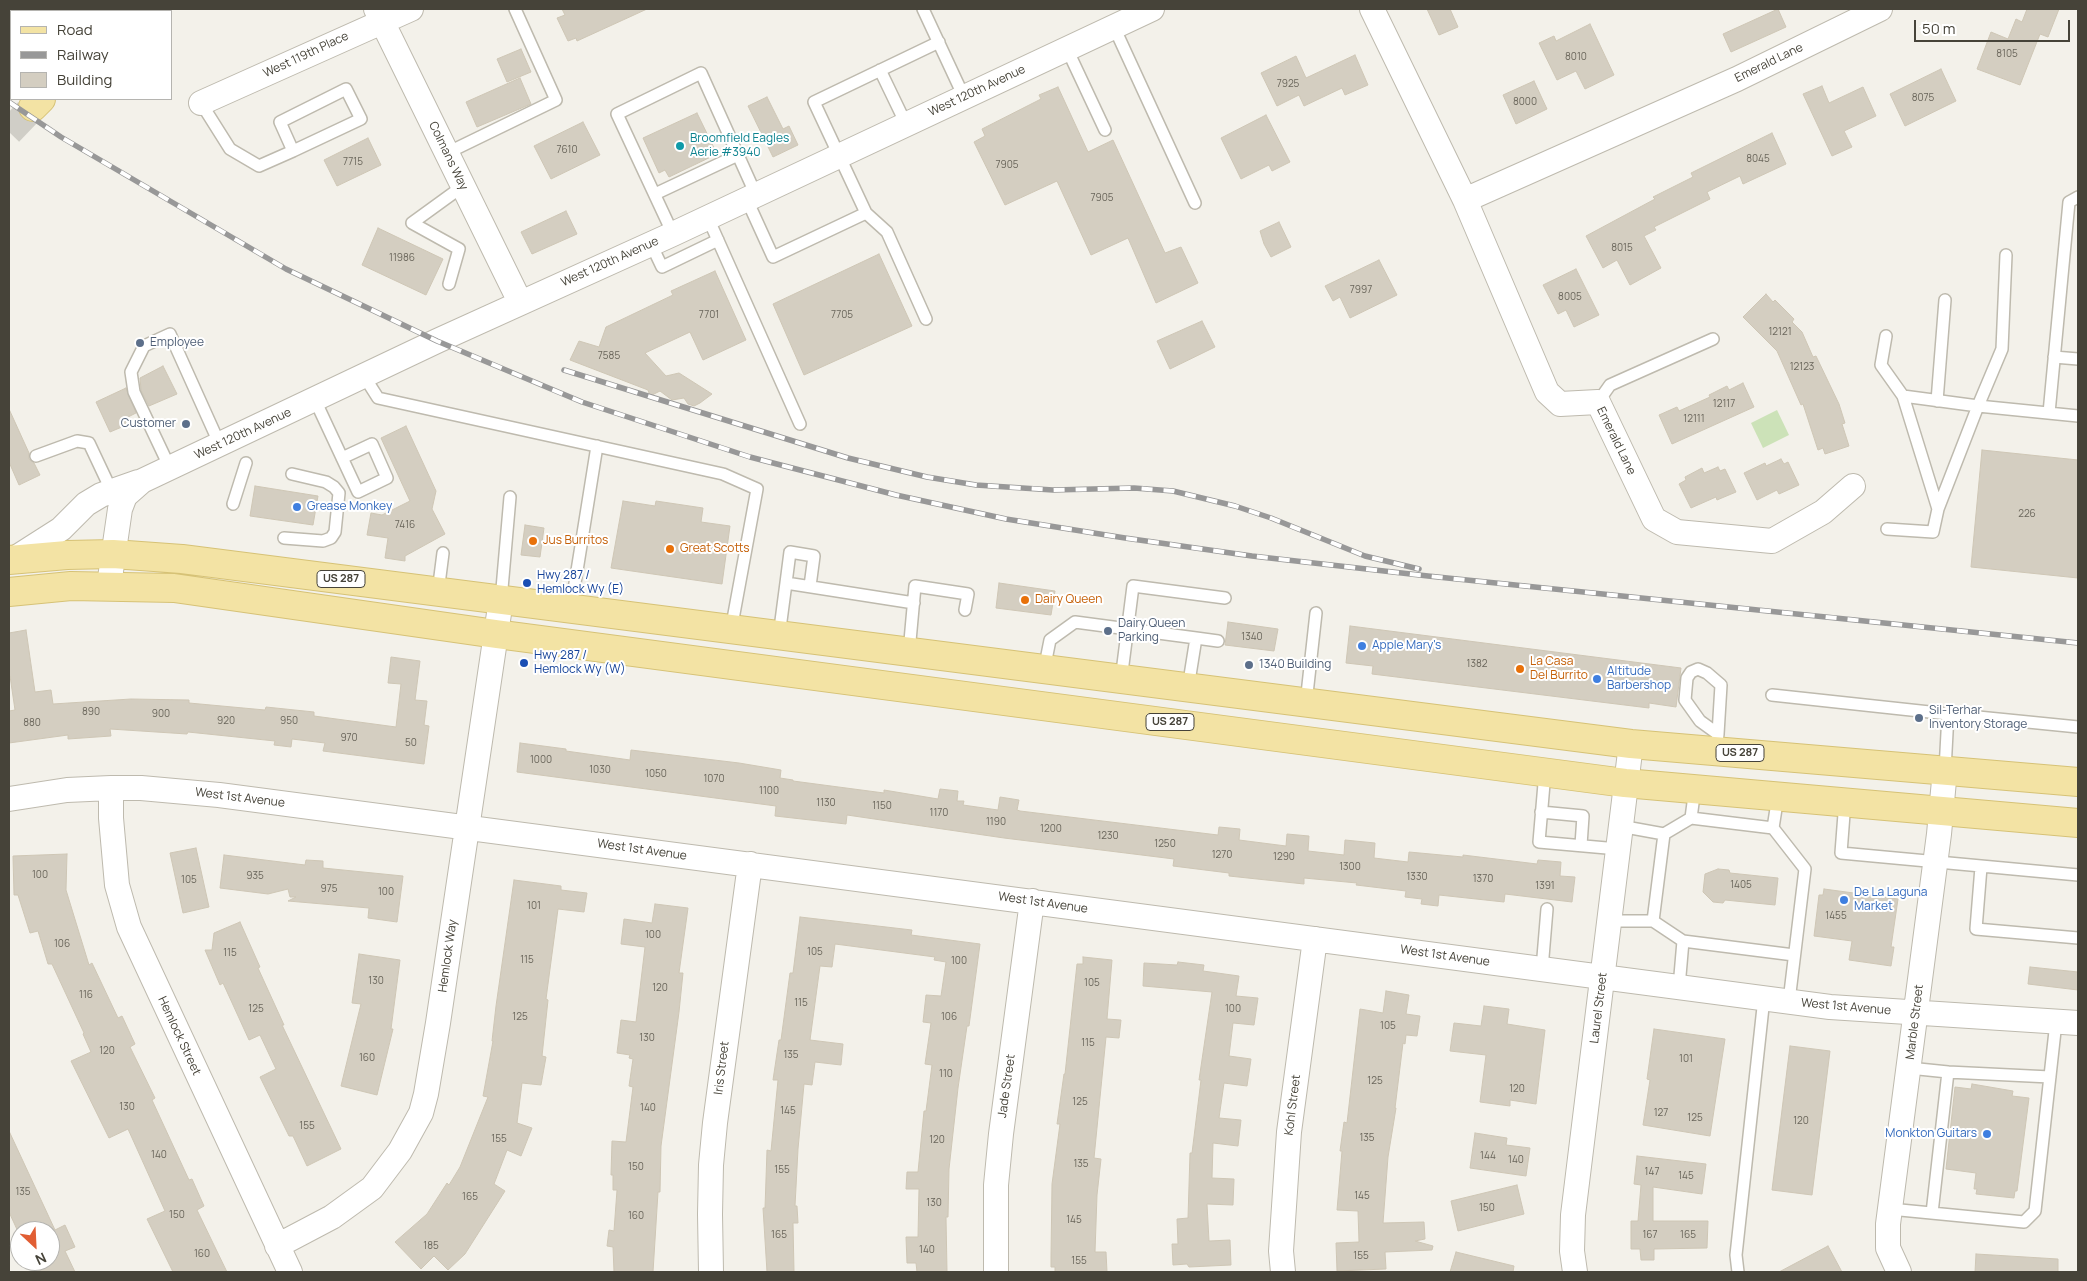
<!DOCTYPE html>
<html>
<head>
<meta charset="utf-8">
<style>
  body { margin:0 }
  #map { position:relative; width:2087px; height:1281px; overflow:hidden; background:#f3f1ea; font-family:Manrope,sans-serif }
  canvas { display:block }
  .frame { position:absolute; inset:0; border:10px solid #464339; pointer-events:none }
  .legend { position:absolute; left:10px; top:10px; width:162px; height:90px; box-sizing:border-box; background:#fff; border:1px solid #b5b4b0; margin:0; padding:6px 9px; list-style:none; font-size:15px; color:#464339 }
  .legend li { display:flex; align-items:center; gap:10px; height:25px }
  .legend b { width:25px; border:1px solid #b5b4b0 }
  .north { position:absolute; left:10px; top:1221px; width:50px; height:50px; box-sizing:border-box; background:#fff; border:1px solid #b5b4b0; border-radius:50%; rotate:155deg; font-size:14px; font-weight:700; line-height:20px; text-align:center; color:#464339 }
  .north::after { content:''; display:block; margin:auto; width:18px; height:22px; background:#e15e34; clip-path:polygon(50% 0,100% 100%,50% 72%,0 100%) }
  .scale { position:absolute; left:1914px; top:20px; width:156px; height:22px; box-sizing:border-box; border:2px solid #464339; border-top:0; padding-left:6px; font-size:15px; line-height:18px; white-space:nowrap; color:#464339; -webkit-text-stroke:4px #fff; paint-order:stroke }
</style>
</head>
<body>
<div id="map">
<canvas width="2087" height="1281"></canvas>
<div class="frame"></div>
<ul class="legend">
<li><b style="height:6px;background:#f3e3a4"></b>Road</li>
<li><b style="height:6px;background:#989898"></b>Railway</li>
<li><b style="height:14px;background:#d4cec1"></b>Building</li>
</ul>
<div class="north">N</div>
<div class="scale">50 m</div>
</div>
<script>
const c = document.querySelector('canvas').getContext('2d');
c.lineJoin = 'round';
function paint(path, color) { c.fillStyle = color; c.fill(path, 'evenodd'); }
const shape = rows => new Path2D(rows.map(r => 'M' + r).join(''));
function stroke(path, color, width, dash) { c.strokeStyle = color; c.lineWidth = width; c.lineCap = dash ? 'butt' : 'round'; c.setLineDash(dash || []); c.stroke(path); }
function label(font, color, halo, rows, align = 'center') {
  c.font = font + ' Manrope,sans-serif'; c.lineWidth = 4; c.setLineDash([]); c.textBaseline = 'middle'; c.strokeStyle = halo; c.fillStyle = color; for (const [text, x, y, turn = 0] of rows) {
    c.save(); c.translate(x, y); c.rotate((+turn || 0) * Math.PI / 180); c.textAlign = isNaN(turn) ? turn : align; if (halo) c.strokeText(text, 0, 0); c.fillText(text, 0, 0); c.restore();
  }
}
paint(shape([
  [1777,410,1789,435,1763,448,1751,423]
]), '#cce2b8');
const building = shape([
  [562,9,647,9,577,41,576,38,568,41,557,18,565,15,562,9],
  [1427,9,1450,9,1458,27,1439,35,1427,9],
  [1778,9,1786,27,1731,52,1723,34,1778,9],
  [2027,9,2059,9,2048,37,2040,34,2020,85,1977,69,1991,32,2008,39,2016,19,2022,22,2027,9],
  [1590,24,1614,75,1585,89,1576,71,1557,80,1539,43,1554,36,1556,41,1590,24],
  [521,49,531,72,507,82,497,59,521,49],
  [1355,55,1368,85,1345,95,1342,88,1304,106,1299,95,1277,106,1261,73,1296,56,1306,78,1355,55],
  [1941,69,1956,101,1905,126,1890,94,1941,69],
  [520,78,531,104,477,127,466,102,520,78],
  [1534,81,1547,109,1516,124,1503,95,1534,81],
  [1822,86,1829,103,1863,87,1876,116,1844,131,1852,147,1832,156,1803,94,1822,86],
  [1058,87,1088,152,1113,140,1165,253,1181,247,1198,283,1156,303,1128,238,1091,255,1057,181,1005,205,974,142,985,136,982,129,1041,99,1039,95,1058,87],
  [767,97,783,129,789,126,798,145,773,157,748,106,767,97],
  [697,113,717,154,669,177,665,170,659,173,643,138,697,113],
  [1266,115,1290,162,1272,171,1269,165,1241,179,1221,138,1266,115],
  [583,122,600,155,551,179,534,146,583,122],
  [1772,133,1786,164,1743,184,1740,176,1707,192,1710,199,1654,227,1656,230,1644,236,1661,268,1630,285,1617,260,1603,268,1586,236,1655,199,1653,197,1693,177,1691,173,1772,133],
  [368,138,381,165,337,186,324,160,368,138],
  [566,211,577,234,532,254,521,232,566,211],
  [1279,222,1291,247,1271,257,1264,244,1260,231,1279,222],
  [378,228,443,259,426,295,362,265,378,228],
  [879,254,912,326,804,375,773,304,879,254],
  [1379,260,1397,295,1350,318,1340,297,1333,301,1325,286,1379,260],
  [1576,269,1599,315,1574,327,1566,310,1558,314,1543,285,1576,269],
  [715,271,746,340,703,360,690,332,645,353,666,376,679,373,712,394,700,403,694,406,688,404,684,398,672,400,660,391,650,396,648,390,570,360,579,341,599,347,606,327,673,295,671,291,715,271],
  [1766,294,1773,302,1775,300,1794,319,1792,322,1802,332,1813,357,1816,356,1839,404,1845,423,1842,424,1849,446,1825,454,1823,448,1818,450,1803,404,1801,405,1777,351,1743,317,1766,294],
  [1202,321,1215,347,1170,369,1157,341,1202,321],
  [163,366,177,394,149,406,141,390,140,378,163,366],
  [1743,383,1754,407,1672,444,1659,415,1677,407,1679,411,1710,397,1709,395,1727,386,1729,390,1743,383],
  [126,388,136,413,126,418,129,424,110,432,96,402,126,388],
  [9,409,29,453,29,459,34,463,40,475,19,485,9,462,9,409],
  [406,426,436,491,432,509,445,534,405,556,405,561,385,558,388,538,367,535,371,513,382,515,410,501,381,438,406,426],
  [1982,450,2078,460,2078,578,1971,567,1982,450],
  [1781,459,1784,464,1788,462,1799,485,1779,494,1777,490,1757,500,1744,473,1765,463,1766,466,1781,459],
  [1718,467,1720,471,1725,469,1736,492,1717,500,1716,497,1691,508,1679,484,1686,480,1685,477,1702,468,1704,473,1718,467],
  [255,486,318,496,313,525,250,516,255,486],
  [623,501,655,506,656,501,703,508,701,522,730,526,722,584,611,568,623,501],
  [525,525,544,528,540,557,521,555,525,525],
  [999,583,1055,591,1051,615,996,608,999,583],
  [1228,622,1278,629,1274,651,1225,645,1228,622],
  [1350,626,1681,668,1676,707,1649,703,1649,708,1372,674,1373,666,1346,663,1350,626],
  [26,630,35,692,51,690,53,704,131,699,189,700,189,703,265,710,266,707,314,712,314,716,396,727,401,684,388,683,391,657,420,661,415,700,427,701,424,725,429,726,424,764,323,751,325,743,292,739,291,747,274,745,275,741,188,732,187,734,110,729,111,736,68,739,68,735,9,743,9,711,15,710,10,676,9,676,9,633,26,630],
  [520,743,566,749,566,751,630,760,631,750,739,763,781,770,780,778,793,780,793,781,884,793,884,790,938,799,940,789,958,791,957,801,964,801,963,805,998,810,1000,797,1019,800,1017,810,1020,811,1218,835,1219,827,1240,829,1239,840,1286,846,1287,834,1309,836,1308,851,1344,855,1345,840,1375,843,1374,858,1408,862,1409,852,1463,857,1463,855,1537,864,1538,860,1561,862,1560,876,1575,877,1572,902,1505,894,1504,902,1439,895,1438,906,1421,904,1422,899,1405,897,1406,891,1356,885,1357,883,1304,878,1304,884,1229,876,1229,873,1173,866,1174,859,1004,838,847,815,846,824,775,816,776,806,517,772,520,743],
  [196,848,209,907,183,913,170,853,196,848],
  [67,854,66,890,89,965,92,963,118,1018,122,1016,135,1044,130,1047,155,1098,152,1100,189,1180,192,1179,204,1206,197,1210,227,1272,173,1272,147,1219,165,1211,128,1129,109,1138,71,1061,91,1052,83,1034,84,1033,52,964,48,964,38,931,30,933,18,895,14,895,13,856,67,854],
  [224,855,305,865,306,860,323,861,323,868,403,876,397,922,368,918,369,908,288,901,296,897,290,897,288,889,268,894,220,888,224,855],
  [1718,869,1729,870,1730,873,1778,878,1775,905,1725,900,1723,903,1713,902,1703,892,1705,874,1718,869],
  [514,880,561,886,561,890,587,893,584,912,558,909,546,999,548,1000,542,1056,546,1057,541,1085,522,1083,517,1123,532,1128,521,1156,507,1150,494,1184,505,1191,465,1254,448,1270,434,1256,421,1269,395,1242,427,1214,447,1183,449,1185,460,1167,488,1097,483,1096,493,1041,492,1041,496,1006,514,880],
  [1824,889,1898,899,1891,947,1894,947,1891,966,1849,960,1852,941,1814,936,1819,895,1823,895,1824,889],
  [655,904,688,908,679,973,683,973,679,1012,661,1146,660,1192,658,1192,653,1272,614,1272,613,1247,607,1246,609,1230,614,1231,617,1190,613,1190,613,1175,611,1175,612,1141,626,1142,633,1087,629,1086,633,1059,629,1058,630,1055,617,1053,621,1020,636,1022,645,947,621,944,624,919,652,923,655,904],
  [800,917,912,930,911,935,980,944,969,1026,967,1026,958,1088,949,1169,948,1217,946,1217,947,1272,917,1272,916,1263,907,1263,906,1237,918,1237,919,1189,906,1189,907,1172,918,1172,924,1111,926,1111,932,1065,925,1064,931,1023,923,1022,926,995,941,996,946,962,934,960,935,957,835,944,832,967,820,966,810,1040,843,1044,841,1065,815,1062,812,1085,804,1084,798,1149,795,1206,797,1206,798,1223,793,1223,794,1272,767,1272,763,1208,765,1208,767,1150,771,1151,778,1080,773,1080,779,1040,781,1040,790,973,793,973,800,917],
  [240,922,260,967,258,968,284,1025,282,1025,341,1149,307,1166,293,1136,289,1136,260,1077,276,1069,260,1035,249,1040,223,983,220,985,205,950,212,950,214,933,240,922],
  [359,954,400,960,391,1029,393,1029,377,1095,341,1086,361,1004,352,1003,359,954],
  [1083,957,1112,960,1107,1019,1121,1020,1119,1038,1106,1037,1094,1158,1101,1159,1097,1195,1095,1252,1106,1252,1107,1272,1055,1272,1055,1267,1051,1267,1051,1257,1052,1184,1060,1124,1057,1124,1064,1074,1065,1074,1077,964,1083,964,1083,957],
  [1178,962,1204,965,1203,971,1239,976,1236,996,1258,998,1254,1025,1233,1023,1229,1056,1251,1059,1247,1086,1224,1083,1219,1118,1241,1120,1238,1146,1213,1143,1212,1178,1234,1179,1233,1205,1207,1204,1209,1241,1230,1240,1231,1265,1189,1267,1187,1264,1173,1265,1172,1244,1178,1244,1177,1219,1188,1218,1190,1153,1192,1153,1201,1080,1199,1080,1212,992,1143,986,1144,963,1177,965,1178,962],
  [2030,967,2078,972,2078,990,2028,984,2030,967],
  [1386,991,1409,995,1406,1014,1420,1016,1417,1036,1406,1035,1405,1044,1403,1043,1395,1108,1396,1108,1388,1157,1383,1223,1424,1222,1425,1239,1415,1241,1433,1246,1432,1250,1385,1252,1386,1269,1337,1271,1336,1243,1359,1242,1358,1211,1337,1210,1342,1151,1340,1151,1344,1122,1347,1123,1360,1009,1383,1013,1386,991],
  [1484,1006,1509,1009,1507,1024,1545,1030,1536,1104,1510,1100,1510,1106,1480,1102,1486,1055,1450,1051,1454,1023,1481,1026,1484,1006],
  [1654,1029,1725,1039,1710,1136,1643,1125,1650,1080,1647,1079,1654,1029],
  [1790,1046,1830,1051,1812,1195,1772,1190,1790,1046],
  [1972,1084,2013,1091,2012,1096,2029,1098,2017,1191,2015,1191,2014,1198,1976,1194,1977,1189,1974,1189,1976,1173,1946,1169,1955,1087,1971,1089,1972,1084],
  [9,1131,55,1230,65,1225,75,1247,65,1251,75,1272,37,1272,32,1261,50,1261,50,1231,20,1231,20,1236,9,1212,9,1131],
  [1475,1133,1507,1138,1506,1145,1530,1148,1526,1176,1470,1168,1475,1133],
  [1637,1156,1706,1164,1702,1194,1653,1187,1653,1221,1708,1221,1707,1248,1654,1249,1654,1260,1641,1260,1640,1249,1631,1249,1631,1221,1638,1221,1641,1185,1634,1184,1637,1156],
  [1517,1185,1524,1214,1458,1231,1451,1201,1517,1185],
  [1828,1246,1842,1272,1779,1272,1828,1246],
  [1456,1252,1514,1266,1513,1272,1450,1272,1456,1252],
  [1976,1254,2058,1259,2058,1272,1975,1272,1976,1254]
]);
paint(building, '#d4cec1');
stroke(building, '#cec6b5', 1);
stroke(shape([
  [9,132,33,107]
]), '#d0cec7', 28, [28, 14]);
const service = shape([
  [923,9,964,97],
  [1114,27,1195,203],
  [1067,49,1105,130],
  [880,70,906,124],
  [201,103,230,149,259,166,293,151,361,119,346,89,280,122,293,151],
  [447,153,556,100,515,9],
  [655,194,738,155],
  [747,200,773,257,866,213,814,102,939,42],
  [866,213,887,232,926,319],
  [708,218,800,424],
  [673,234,617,114,701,73,756,195],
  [651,244,662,267,718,240],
  [2006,255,2002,349,1978,406,1938,509,1903,396,1978,406,2078,416],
  [449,284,459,249,412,223,463,186],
  [1886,336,1881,365,1903,396],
  [2054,357,2078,359],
  [364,376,378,398,723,474,757,489,731,630],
  [315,400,358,492,387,478,372,444,342,458],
  [1937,401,1945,300],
  [1598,402,1610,385,1713,339],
  [2049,413,2069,202,2078,197],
  [36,456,77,441,89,443,113,494],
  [170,468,134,392,131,372,144,346,170,334,220,445],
  [233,504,246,463],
  [1887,529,1933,532,1938,509],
  [284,538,323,541,331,538,335,532,339,493,334,487,326,482,292,474],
  [786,583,790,552,814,556,810,586],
  [438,592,443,553],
  [501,600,510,497],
  [571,608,597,446],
  [779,636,786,583,914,603],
  [1196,638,1218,641],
  [909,652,915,586,968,594,965,610],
  [1044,670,1050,640,1075,622,1196,638,1188,688],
  [1121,680,1133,586,1225,598],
  [1772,695,1948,714],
  [1306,703,1316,613],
  [1716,751,1718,734,1721,685,1707,673,1698,669,1691,672,1687,678,1685,700,1700,721,1718,734],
  [1945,770,1948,714,2078,727],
  [1545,772,1539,842,1618,849],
  [1845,801,1841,853,2078,875],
  [1541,812,1583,816,1581,845],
  [1691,818,1773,828,1805,869,1789,1001],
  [1620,826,1664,834],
  [1773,828,1778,796],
  [1981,867,1976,929,2078,938],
  [1609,921,1653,921,1683,941,1679,987],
  [1653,921,1664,834,1691,818,1695,788],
  [1683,941,1794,955],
  [1542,969,1547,909],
  [1909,1068,1948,1072],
  [1890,1209,2024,1222,2035,1211,2056,1022],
  [1932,1213,1948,1072,2050,1077],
  [1738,1272,1736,1255,1764,998]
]);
const minor = shape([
  [376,9,520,302],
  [1372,9,1465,200,1737,79,1880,9],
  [201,103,411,9],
  [1465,200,1547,392,1560,404,1598,402,1654,519,1677,532,1772,541,1823,512,1853,486],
  [14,559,61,529,86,504,101,495,138,482],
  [109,585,120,509,125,496,142,481,437,341,673,234,1152,9],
  [111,788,111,818,117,885,129,927,290,1272],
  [9,799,67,790,111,788,141,788,219,795,1830,1007,2078,1023],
  [277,1246,332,1217,372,1188,400,1151,421,1113,426,1094,438,1023,501,600],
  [711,1272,710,1214,711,1165,715,1123,750,864],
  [996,1272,996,1185,1001,1134,1032,901],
  [1283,1272,1281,1251,1289,1132,1315,939],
  [1575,1272,1572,1251,1573,1215,1631,744],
  [1899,1272,1888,1248,1888,1224,1939,834,1945,770]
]);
const primary = shape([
  [44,11,46,9],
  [121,11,123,9],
  [9,50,11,47],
  [33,107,41,99],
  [9,560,67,555,113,554,182,559,1631,744,2078,782],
  [9,592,71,586,174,588,496,634,1625,783,2078,823]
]);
stroke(service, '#bebaae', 14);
stroke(minor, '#bebaae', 26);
stroke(primary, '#d6c276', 30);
stroke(service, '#fff', 11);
stroke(minor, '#fff', 24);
stroke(primary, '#f3e3a4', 28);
const rail = shape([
  [9,102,61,137,286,269,437,341,582,402,750,457,896,495,1006,519,1125,538,1252,556,1428,576,2078,643],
  [564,370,848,458,927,477,976,485,1053,490,1134,488,1173,491,1235,506,1271,518,1365,556,1419,569]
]);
stroke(rail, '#989898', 5.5);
stroke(rail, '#fff', 4, [11]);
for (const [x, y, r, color] of [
  [680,146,5,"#0f9aa8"],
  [140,343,5,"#5c6f8a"],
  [186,424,5,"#5c6f8a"],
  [297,507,5,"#3f7fe0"],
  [533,541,5,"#e8710a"],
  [670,549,5,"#e8710a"],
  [527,583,5,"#1a4fb4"],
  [1025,600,5,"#e8710a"],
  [1108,631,5,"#5c6f8a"],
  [1362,646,5,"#3f7fe0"],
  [524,663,5,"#1a4fb4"],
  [1249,665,5,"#5c6f8a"],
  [1520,669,5,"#e8710a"],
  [1597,679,5,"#3f7fe0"],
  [1919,718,5,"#5c6f8a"],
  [1844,900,5,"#3f7fe0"],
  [1987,1134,5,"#3f7fe0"]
]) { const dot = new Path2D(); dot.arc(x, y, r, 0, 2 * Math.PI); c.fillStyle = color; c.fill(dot); stroke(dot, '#fff', 2); }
label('10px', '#6a665b', null, [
  ["8105",2007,54],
  ["8010",1576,57],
  ["7925",1288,84],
  ["8075",1923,98],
  ["8000",1525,102],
  ["7610",567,150],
  ["8045",1758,159],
  ["7715",353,162],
  ["7905",1007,165],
  ["7905",1102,198],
  ["8015",1622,248],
  ["11986",402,258],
  ["7997",1361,290],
  ["8005",1570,297],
  ["7701",709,315],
  ["7705",842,315],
  ["12121",1780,332],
  ["7585",609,356],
  ["12123",1802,367],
  ["12117",1724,404],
  ["12111",1694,419],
  ["226",2027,514],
  ["7416",405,525],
  ["1340",1252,637],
  ["1382",1477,664],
  ["890",91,712],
  ["900",161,714],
  ["920",226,721],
  ["950",289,721],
  ["880",32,723],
  ["970",349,738],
  ["50",411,743],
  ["1000",541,760],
  ["1030",600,770],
  ["1050",656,774],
  ["1070",714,779],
  ["1100",769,791],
  ["1130",826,803],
  ["1150",882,806],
  ["1170",939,813],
  ["1190",996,822],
  ["1200",1051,829],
  ["1230",1108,836],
  ["1250",1165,844],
  ["1270",1222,855],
  ["1290",1284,857],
  ["1300",1350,867],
  ["100",40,875],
  ["935",255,876],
  ["1330",1417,877],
  ["1370",1483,879],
  ["105",189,880],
  ["1405",1741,885],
  ["1391",1545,886],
  ["975",329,889],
  ["100",386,892],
  ["101",534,906],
  ["1455",1836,916],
  ["100",653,935],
  ["106",62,944],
  ["105",815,952],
  ["115",230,953],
  ["115",527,960],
  ["100",959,961],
  ["130",376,981],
  ["105",1092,983],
  ["120",660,988],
  ["116",86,995],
  ["115",801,1003],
  ["125",256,1009],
  ["100",1233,1009],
  ["125",520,1017],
  ["106",949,1017],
  ["105",1388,1026],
  ["130",647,1038],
  ["115",1088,1043],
  ["120",107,1051],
  ["135",791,1055],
  ["160",367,1058],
  ["101",1686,1059],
  ["110",946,1074],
  ["125",1375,1081],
  ["120",1517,1089],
  ["125",1080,1102],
  ["130",127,1107],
  ["140",648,1108],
  ["145",788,1111],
  ["127",1661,1113],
  ["125",1695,1118],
  ["120",1801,1121],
  ["155",307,1126],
  ["135",1367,1138],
  ["155",499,1139],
  ["120",937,1140],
  ["140",159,1155],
  ["144",1488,1156],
  ["140",1516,1160],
  ["135",1081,1164],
  ["150",636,1167],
  ["155",782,1170],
  ["147",1652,1172],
  ["145",1686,1176],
  ["135",23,1192],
  ["145",1362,1196],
  ["165",470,1197],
  ["130",934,1203],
  ["150",1487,1208],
  ["150",177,1215],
  ["160",636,1216],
  ["145",1074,1220],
  ["165",779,1235],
  ["167",1650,1235],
  ["165",1688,1235],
  ["185",431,1246],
  ["140",927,1250],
  ["160",202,1254],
  ["155",1361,1256],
  ["155",1079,1261]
]);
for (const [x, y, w] of [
  [341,579,48],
  [1170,722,48],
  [1740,753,48]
]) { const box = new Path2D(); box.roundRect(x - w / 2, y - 8.5, w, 17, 4); c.fillStyle = '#fff'; c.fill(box); stroke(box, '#464339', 1); }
label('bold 11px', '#464339', null, [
  ["US 287",341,579],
  ["US 287",1170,722],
  ["US 287",1740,753]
]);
label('12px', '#464339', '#fff', [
  ["West 119th Place",306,55,-25],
  ["Emerald Lane",1769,63,-26],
  ["West 120th Avenue",977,91,-25],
  ["Colmans Way",448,156,64],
  ["West 120th Avenue",610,262,-24],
  ["West 120th Avenue",243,434,-25],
  ["Emerald Lane",1616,441,64],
  ["West 1st Avenue",240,798,7],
  ["West 1st Avenue",642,850,8],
  ["West 1st Avenue",1043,903,8],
  ["Hemlock Way",448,956,-82],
  ["West 1st Avenue",1445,956,8],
  ["West 1st Avenue",1846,1007,5],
  ["Laurel Street",1599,1008,-83],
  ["Marble Street",1915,1022,-83],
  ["Hemlock Street",179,1036,65],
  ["Iris Street",722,1068,-83],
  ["Jade Street",1007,1086,-82],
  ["Kohl Street",1293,1105,-83]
]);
label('12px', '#0d838f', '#fff', [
  ["Broomfield Eagles",690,139],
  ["Aerie #3940",690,153]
], 'left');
label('12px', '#4e5e75', '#fff', [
  ["Employee",150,343],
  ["Customer",176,424,"right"],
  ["Dairy Queen",1118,624],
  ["Parking",1118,638],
  ["1340 Building",1259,665],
  ["Sil-Terhar",1929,711],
  ["Inventory Storage",1929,725]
], 'left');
label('12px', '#366cbe', '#fff', [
  ["Grease Monkey",307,507],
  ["Apple Mary's",1372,646],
  ["Altitude",1607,672],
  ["Barbershop",1607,686],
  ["De La Laguna",1854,893],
  ["Market",1854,907],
  ["Monkton Guitars",1977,1134,"right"]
], 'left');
label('12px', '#c56008', '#fff', [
  ["Jus Burritos",543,541],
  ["Great Scotts",680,549],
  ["Dairy Queen",1035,600],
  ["La Casa",1530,662],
  ["Del Burrito",1530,676]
], 'left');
label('12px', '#164399', '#fff', [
  ["Hwy 287 /",537,576],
  ["Hemlock Wy (E)",537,590],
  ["Hwy 287 /",534,656],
  ["Hemlock Wy (W)",534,670]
], 'left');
</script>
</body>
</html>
